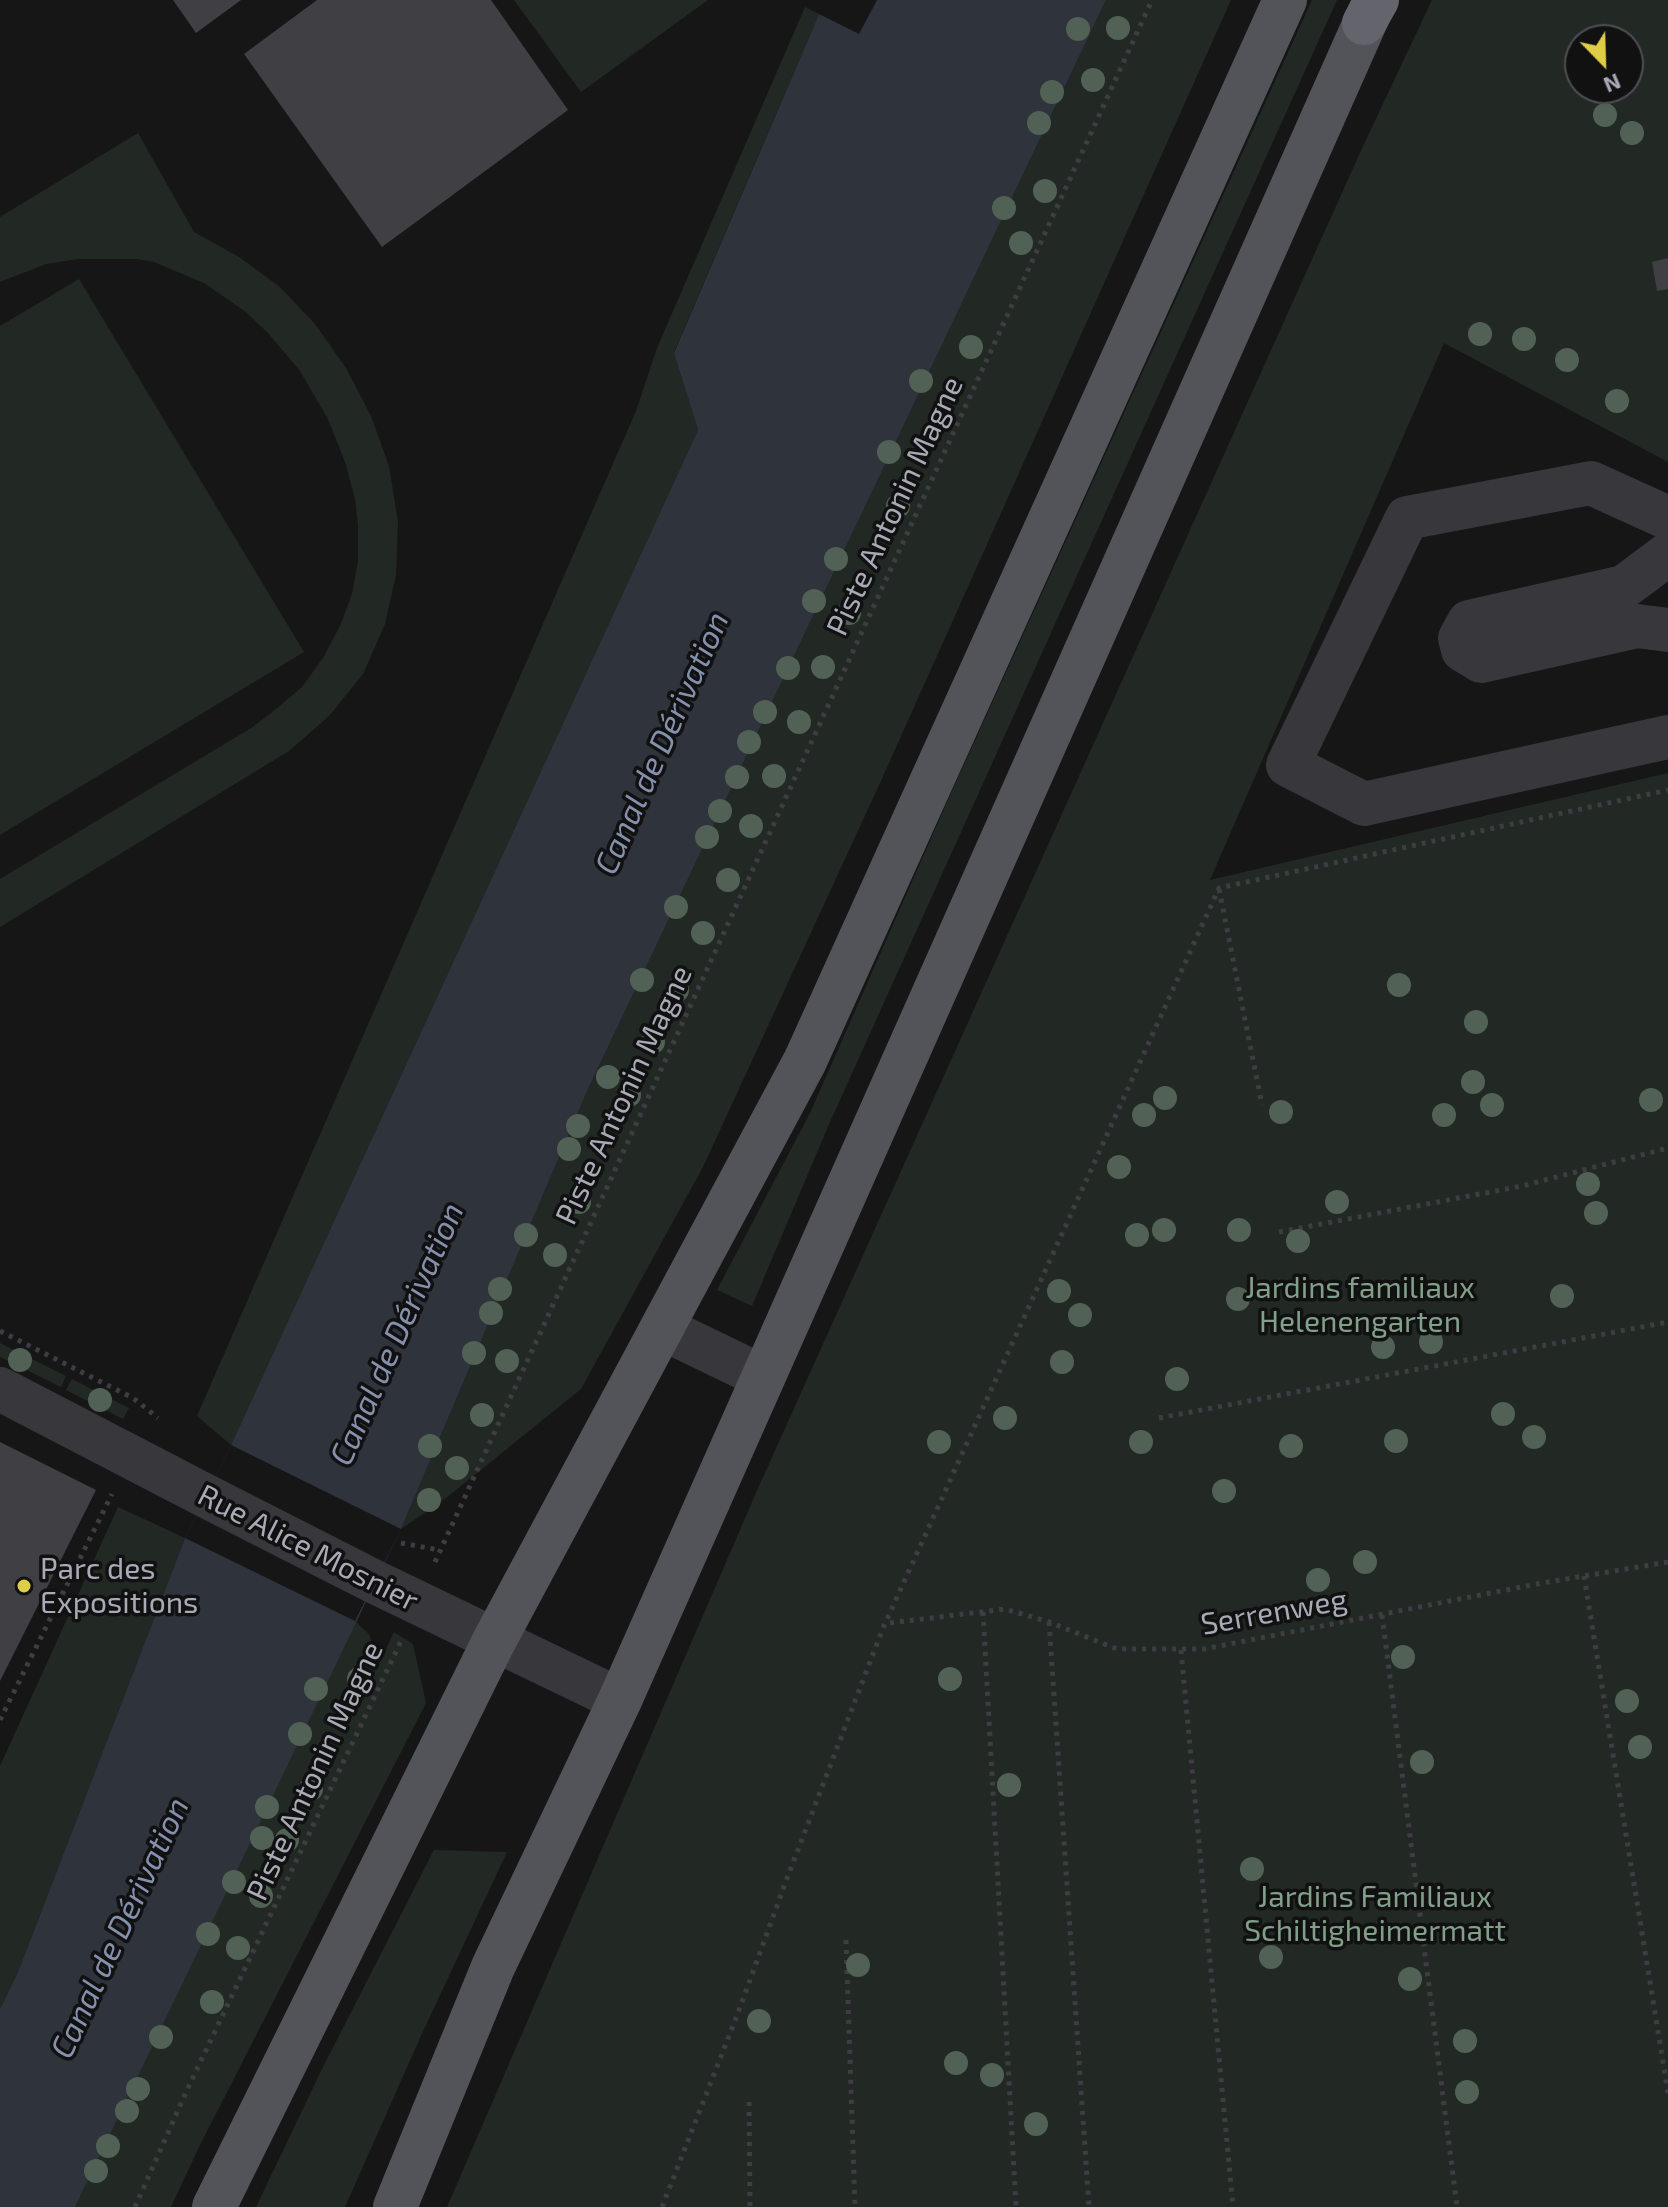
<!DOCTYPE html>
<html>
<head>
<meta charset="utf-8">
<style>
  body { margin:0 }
  #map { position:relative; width:1668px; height:2207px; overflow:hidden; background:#161617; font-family:"Exo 2",sans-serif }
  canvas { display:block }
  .north { position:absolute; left:1564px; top:24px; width:80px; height:80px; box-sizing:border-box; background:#111112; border:2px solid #4e4e54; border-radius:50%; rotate:157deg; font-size:22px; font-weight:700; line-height:32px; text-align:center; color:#a9aab6 }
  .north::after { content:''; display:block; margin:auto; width:28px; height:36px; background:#dece47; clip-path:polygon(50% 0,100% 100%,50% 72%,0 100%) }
</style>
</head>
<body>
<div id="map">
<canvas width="1668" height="2207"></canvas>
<div class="north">N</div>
</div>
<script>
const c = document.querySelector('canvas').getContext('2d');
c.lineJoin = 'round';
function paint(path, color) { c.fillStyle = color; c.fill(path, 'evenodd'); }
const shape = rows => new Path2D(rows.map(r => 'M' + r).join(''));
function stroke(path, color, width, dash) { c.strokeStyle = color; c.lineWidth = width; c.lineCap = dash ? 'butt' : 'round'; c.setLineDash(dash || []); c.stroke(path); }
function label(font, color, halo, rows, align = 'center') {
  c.font = font + ' "Exo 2",sans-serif'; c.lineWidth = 7; c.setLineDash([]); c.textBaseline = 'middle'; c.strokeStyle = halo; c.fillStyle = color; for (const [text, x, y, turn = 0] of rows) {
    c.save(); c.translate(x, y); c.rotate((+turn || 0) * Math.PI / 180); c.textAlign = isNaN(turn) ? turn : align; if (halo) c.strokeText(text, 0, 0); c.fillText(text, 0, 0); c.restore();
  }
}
paint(shape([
  [514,0,708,0,581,92],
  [1106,0,1231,0,880,783,703,1167,581,1389,446,1498,401,1529,588,1089],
  [1312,0,1337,0,830,1122,752,1306,717,1290,810,1113,952,791],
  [1432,0,1668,0,1668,462,1444,343,1210,880,1668,773,1668,2207,447,2207,759,1486,1364,144],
  [1580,40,1628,40,1628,88,1580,88],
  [805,7,819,14,674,352,698,430,231,1445,197,1416,636,411,657,348],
  [138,133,194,232,239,257,280,287,315,324,346,368,371,416,389,466,398,522,396,575,385,624,363,674,329,716,289,751,0,927,0,879,251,728,270,714,302,687,323,658,340,626,352,594,358,561,358,525,355,499,345,462,328,419,300,371,268,333,246,312,204,283,154,262,137,259,78,259,46,264,0,282,0,217],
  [79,279,304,652,0,835,0,326],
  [0,1343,66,1376,61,1387,0,1357],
  [72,1379,129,1408,123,1419,66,1390],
  [118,1507,185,1538,18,1972,0,2009,0,1766],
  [355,1621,369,1634,378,1666,394,1632,413,1644,426,1703,200,2145,171,2207,75,2207],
  [434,1850,507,1852,420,2038,345,2207,256,2207,322,2069]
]), '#222924');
paint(shape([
  [877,0,1106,0,588,1089,401,1529,75,2207,0,2207,0,2009,18,1972,185,1538,231,1445,698,430,674,353,819,14,859,34]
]), '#2f333c');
paint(shape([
  [231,1445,401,1529,355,1621,185,1538]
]), '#161617');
paint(shape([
  [173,0,241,0,196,33],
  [317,0,491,0,568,110,382,247,244,54],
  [1668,258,1668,289,1657,291,1652,262],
  [0,1442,96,1490,0,1681]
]), '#404044');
stroke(shape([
  [1219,889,1262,1105],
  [1279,1232,1522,1186,1668,1148],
  [0,1331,133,1398,158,1418],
  [1159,1418,1668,1322],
  [401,1543,439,1550],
  [435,1562,1152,0],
  [1584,1576,1668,2093],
  [983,1612,1016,2207],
  [1382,1615,1457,2207],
  [1049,1622,1089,2207],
  [890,1623,1005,1609,1049,1622,1117,1649,1204,1649,1542,1583,1668,1562],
  [1181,1650,1233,2207],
  [0,1720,112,1494],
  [846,1940,855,2207],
  [749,2102,750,2207],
  [135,2207,187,2090,401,1641],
  [662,2207,738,2013,786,1881,883,1628,1219,888,1668,790]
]), '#3d3d43', 5, [4, 6]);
stroke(shape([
  [1668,518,1591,483,1407,518,1288,765,1364,804,1668,737],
  [1668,554,1624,587,1469,622,1460,638,1463,650,1481,661,1637,626,1668,630],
  [662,1328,763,1377],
  [0,1389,206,1496,375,1582,620,1700]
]), '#37373c', 44);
stroke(shape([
  [214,2207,494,1641,805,1061,1285,0],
  [395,2207,493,1967,620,1700,1375,0]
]), '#53535a', 44);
stroke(shape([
  [1364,23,1377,0]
]), '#63646c', 44);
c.fillStyle = '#516156';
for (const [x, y] of [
  [1118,28],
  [1078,29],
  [1093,80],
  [1052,92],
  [1605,115],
  [1039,123],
  [1632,133],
  [1045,191],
  [1004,208],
  [1021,243],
  [1480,334],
  [1524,339],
  [971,347],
  [1567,360],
  [921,381],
  [1617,401],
  [889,452],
  [898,506],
  [836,559],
  [814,601],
  [849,613],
  [823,667],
  [788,668],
  [765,712],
  [799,722],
  [749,742],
  [774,776],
  [737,777],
  [720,811],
  [751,826],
  [707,837],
  [728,880],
  [676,907],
  [703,933],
  [642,980],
  [1399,985],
  [677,990],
  [1476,1022],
  [653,1042],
  [608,1077],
  [1473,1082],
  [629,1095],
  [1165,1098],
  [1651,1100],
  [1492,1105],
  [1281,1112],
  [1144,1115],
  [1444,1115],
  [578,1126],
  [569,1149],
  [1119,1167],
  [1588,1184],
  [579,1202],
  [1337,1202],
  [1596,1213],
  [1164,1230],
  [1239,1230],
  [526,1235],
  [1137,1235],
  [1298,1241],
  [555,1255],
  [500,1289],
  [1059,1291],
  [1562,1296],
  [1238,1299],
  [491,1313],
  [1080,1315],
  [1431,1342],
  [1383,1347],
  [474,1353],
  [20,1360],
  [507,1361],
  [1062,1362],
  [1177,1379],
  [100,1400],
  [1503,1414],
  [482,1415],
  [1005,1418],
  [1534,1437],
  [1396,1441],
  [939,1442],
  [1141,1442],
  [430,1446],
  [1291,1446],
  [457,1468],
  [1224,1491],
  [429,1500],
  [1365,1562],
  [1318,1580],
  [1403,1657],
  [359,1679],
  [950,1679],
  [316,1689],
  [1627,1701],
  [300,1734],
  [1640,1747],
  [1422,1762],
  [1009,1785],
  [311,1789],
  [267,1807],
  [262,1838],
  [287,1840],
  [1252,1869],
  [234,1882],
  [261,1896],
  [208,1934],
  [238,1948],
  [1271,1957],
  [858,1965],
  [1410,1979],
  [212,2002],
  [759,2021],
  [161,2037],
  [1465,2041],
  [956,2063],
  [992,2075],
  [138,2089],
  [1467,2092],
  [127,2111],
  [1036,2124],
  [108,2146],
  [96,2171]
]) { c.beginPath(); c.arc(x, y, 12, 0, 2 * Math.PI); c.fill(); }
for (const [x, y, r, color] of [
  [24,1586,8,"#dece47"]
]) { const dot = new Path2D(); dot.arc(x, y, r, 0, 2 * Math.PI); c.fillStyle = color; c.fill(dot); stroke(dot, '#111112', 3); }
label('30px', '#a9aab6', '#111112', [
  ["Piste Antonin Magne",895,506,-65],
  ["Piste Antonin Magne",624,1095,-65],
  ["Rue Alice Mosnier",308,1548,27],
  ["Serrenweg",1274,1612,-10],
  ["Piste Antonin Magne",315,1771,-65]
]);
label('30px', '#829f8a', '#111112', [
  ["Jardins familiaux",1360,1288],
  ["Helenengarten",1360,1322],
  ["Jardins Familiaux",1375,1897],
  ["Schiltigheimermatt",1375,1931]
]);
label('30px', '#a9aab6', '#111112', [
  ["Parc des",40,1569],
  ["Expositions",40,1603]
], 'left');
label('italic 32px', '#8490ad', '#111112', [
  ["Canal de Dérivation",662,743,-66],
  ["Canal de Dérivation",397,1334,-66],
  ["Canal de Dérivation",120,1928,-65]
]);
</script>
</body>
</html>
